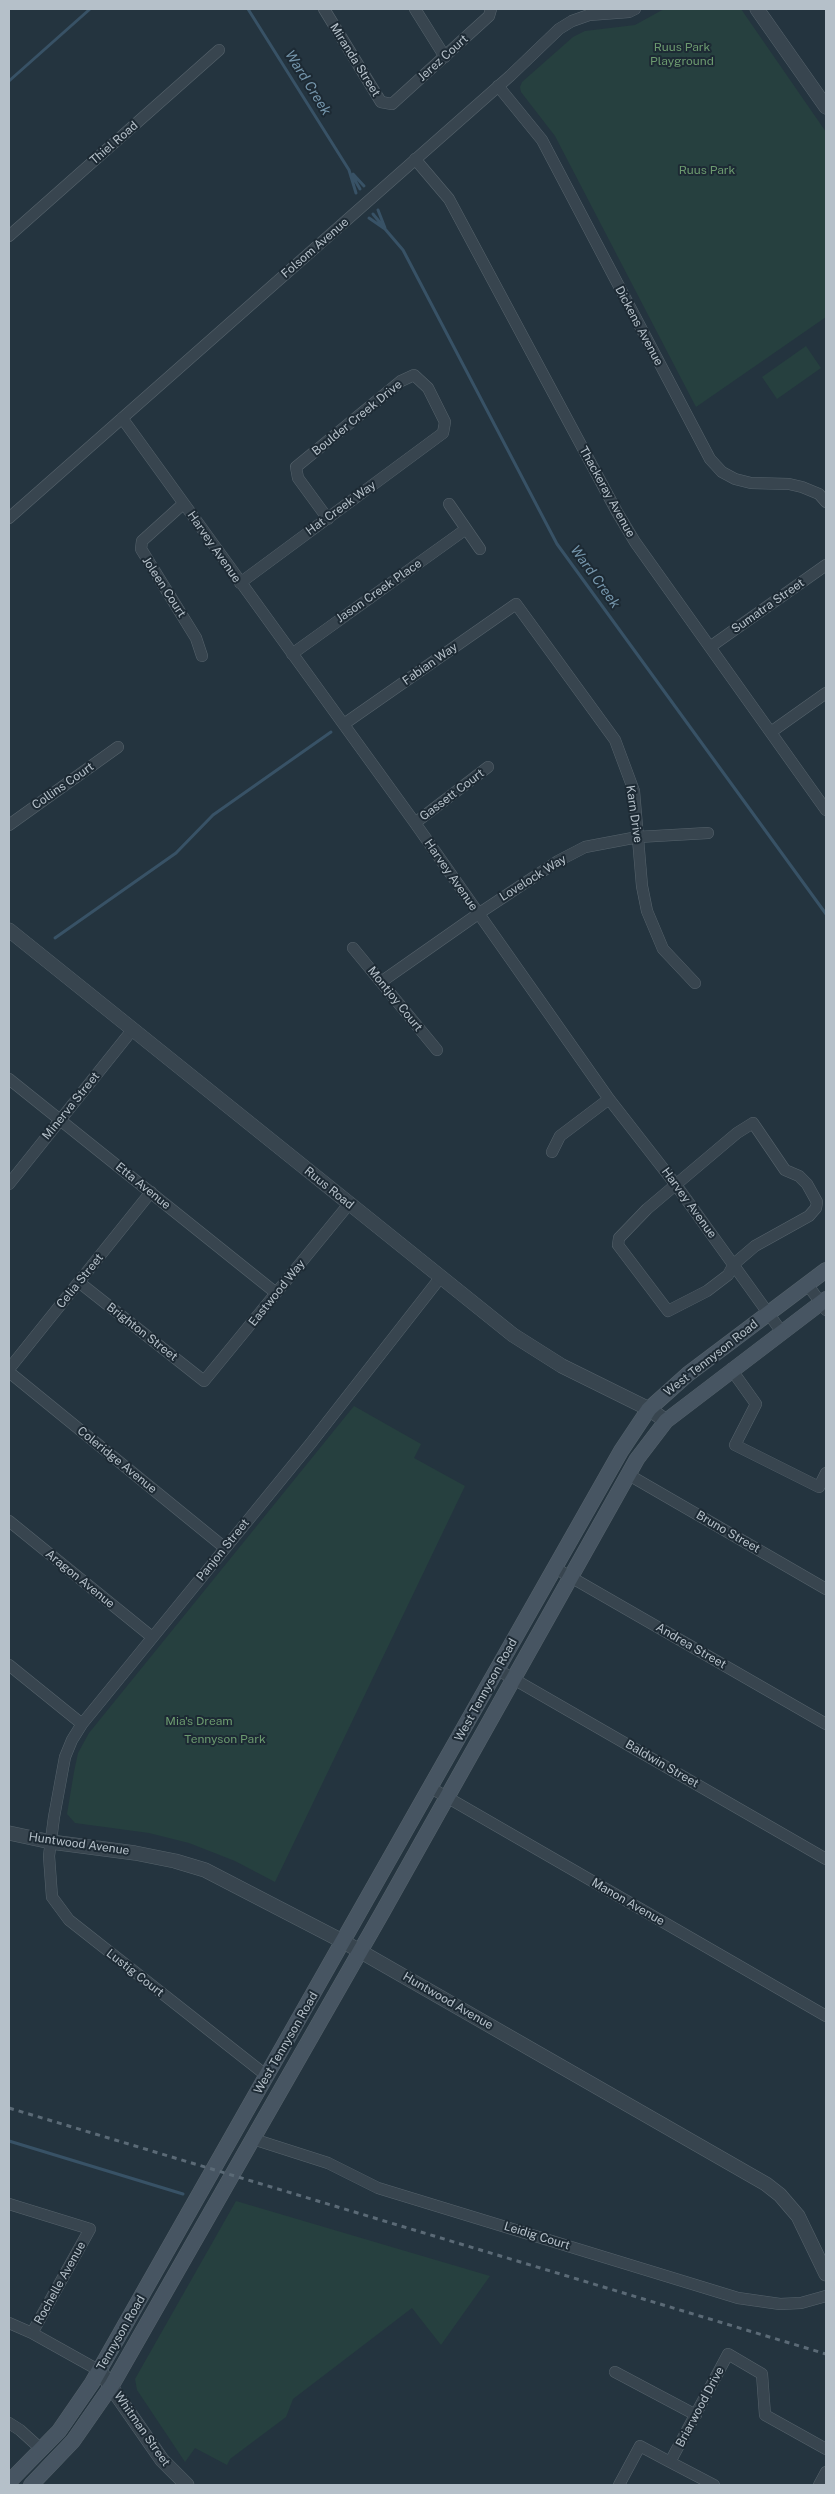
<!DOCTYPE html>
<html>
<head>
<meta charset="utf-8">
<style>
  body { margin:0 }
  #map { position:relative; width:835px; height:2494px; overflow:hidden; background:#24343f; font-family:"Public Sans",sans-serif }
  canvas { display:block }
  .frame { position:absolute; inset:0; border:10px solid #b5c0c9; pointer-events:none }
</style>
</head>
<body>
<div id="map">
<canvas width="835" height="2494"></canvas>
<div class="frame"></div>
</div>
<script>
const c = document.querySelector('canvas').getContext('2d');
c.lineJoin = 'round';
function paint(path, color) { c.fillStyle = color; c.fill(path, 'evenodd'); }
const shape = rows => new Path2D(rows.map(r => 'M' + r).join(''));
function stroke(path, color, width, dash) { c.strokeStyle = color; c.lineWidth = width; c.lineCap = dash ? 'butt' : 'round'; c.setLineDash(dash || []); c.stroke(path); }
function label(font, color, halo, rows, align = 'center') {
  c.font = font + ' "Public Sans",sans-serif'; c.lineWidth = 4; c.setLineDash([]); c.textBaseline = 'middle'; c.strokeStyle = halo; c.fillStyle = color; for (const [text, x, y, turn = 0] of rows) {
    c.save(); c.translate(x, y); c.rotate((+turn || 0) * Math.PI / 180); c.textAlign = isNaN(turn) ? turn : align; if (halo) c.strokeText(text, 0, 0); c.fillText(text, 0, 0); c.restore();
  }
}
paint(shape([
  [664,9,741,9,826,132,826,317,696,407,555,136,521,92,520,87,522,82,573,37,585,31,635,25],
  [806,346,821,368,777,399,762,377],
  [354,1406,421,1444,414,1458,465,1486,275,1882,235,1861,189,1843,149,1833,75,1823,67,1814,74,1772,78,1753,89,1733],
  [236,2201,490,2276,441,2345,412,2308,293,2399,286,2417,230,2459,227,2465,195,2448,185,2462,137,2390,135,2379]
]), '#26403f');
stroke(shape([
  [248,9,349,170,356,193],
  [9,81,90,9],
  [353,174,364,186],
  [352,175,360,189],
  [378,210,385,228],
  [373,214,382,225],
  [369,218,385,229,403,250,557,544,826,914],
  [55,938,176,853,213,815,331,732],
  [9,2141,183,2194]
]), '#385266', 3);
const minor = shape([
  [324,9,381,102,392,104,489,16,491,9],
  [415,9,445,57],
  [498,86,542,140,710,459,722,472,735,479,751,483,789,484,802,487,819,494,826,502],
  [415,159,449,199,617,512,635,542,826,810],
  [9,236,219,50],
  [122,418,415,823,609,1099,676,1185,781,1331],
  [183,504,142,541,141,549,196,638,202,656],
  [449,504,480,549],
  [9,518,510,76,559,29,572,21,589,15,629,12,635,9],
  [240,583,443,433,445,422,428,388,414,375,401,381,296,467,298,478,328,519],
  [710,647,826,565],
  [292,654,466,529],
  [344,724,516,604,615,740,634,791,642,886,647,911,663,949,695,983],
  [771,732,826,693],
  [415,823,488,767],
  [9,825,118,747],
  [353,948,437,1050],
  [381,982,478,914,558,861,585,847,638,837,708,833],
  [9,1079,276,1293],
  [753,1123,785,1170,799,1176,807,1184,817,1202,816,1208,809,1216,755,1246,734,1264,728,1275,707,1291,668,1311,618,1245,619,1238,647,1209,737,1133,753,1123],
  [552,1152,560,1136,609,1099],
  [9,1184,133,1029],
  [80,1283,204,1381,349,1204],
  [807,1284,826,1310],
  [9,1369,151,1192],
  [731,1369,756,1404,735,1445,819,1487,826,1473],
  [9,1372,225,1548],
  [629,1475,826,1589],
  [9,1521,152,1637],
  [555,1568,826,1724],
  [9,1665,82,1724],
  [498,1670,826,1859],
  [431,1788,826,2016],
  [267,2076,69,1920,52,1897,49,1856,54,1817,65,1757,72,1740,82,1724,311,1443,440,1278],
  [253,2139,328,2163,378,2188,738,2298,780,2304,801,2303,826,2296],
  [9,2204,90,2229,32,2333],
  [9,2323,32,2333,100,2371],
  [615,2372,696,2415],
  [9,2423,20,2430,42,2450],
  [670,2462,714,2485],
  [619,2485,640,2446,670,2462,728,2354,762,2374,765,2415,826,2449],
  [819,2485,826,2472]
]);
const tertiary = shape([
  [757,9,826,107],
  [9,930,513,1335,562,1366,649,1409,666,1421],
  [9,1833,51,1842,135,1853,175,1861,205,1870,344,1942,766,2184,780,2195,798,2216,826,2274],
  [100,2371,162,2460,187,2485]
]);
const secondary = shape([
  [9,2482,59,2431,92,2383,621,1451,649,1409,688,1374,826,1270],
  [31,2485,73,2441,112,2385,382,1913,637,1459,666,1421,826,1299]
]);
stroke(minor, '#56636c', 12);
stroke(tertiary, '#56636c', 15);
stroke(secondary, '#56636c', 16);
stroke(minor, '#38454f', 11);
stroke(tertiary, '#38454f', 14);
stroke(secondary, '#475562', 15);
stroke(shape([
  [9,2108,826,2354]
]), '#5b6a76', 3, [5, 5]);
label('12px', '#6c9a6f', '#1d2a34', [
  ["Ruus Park",682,47],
  ["Playground",682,61],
  ["Ruus Park",707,170],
  ["Mia's Dream",199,1721],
  ["Tennyson Park",225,1739]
]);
label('12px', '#b5c0c9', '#1d2a34', [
  ["Jerez Court",443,58,-42],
  ["Miranda Street",355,60,58],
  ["Thiel Road",114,143,-41],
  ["Folsom Avenue",315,248,-41],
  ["Dickens Avenue",639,326,62],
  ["Boulder Creek Drive",357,418,-39],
  ["Thackeray Avenue",607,492,61],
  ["Hat Creek Way",341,508,-36],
  ["Harvey Avenue",214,547,55],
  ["Joleen Court",164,587,57],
  ["Jason Creek Place",379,591,-35],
  ["Sumatra Street",768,606,-35],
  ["Fabian Way",430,664,-35],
  ["Collins Court",63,786,-35],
  ["Gassett Court",452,795,-37],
  ["Karn Drive",634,814,82],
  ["Harvey Avenue",451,875,55],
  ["Lovelock Way",533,878,-32],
  ["Montjoy Court",395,999,51],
  ["Minerva Street",71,1106,-51],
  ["Etta Avenue",143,1186,39],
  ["Ruus Road",329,1188,39],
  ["Harvey Avenue",689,1203,54],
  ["Celia Street",80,1281,-51],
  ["Eastwood Way",277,1293,-51],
  ["Brighton Street",142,1332,38],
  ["West Tennyson Road",711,1358,-38],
  ["Coleridge Avenue",117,1460,39],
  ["Bruno Street",728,1532,30],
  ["Panjon Street",223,1550,-51],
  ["Aragon Avenue",80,1579,39],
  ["Andrea Street",691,1646,30],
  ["West Tennyson Road",486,1690,-61],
  ["Baldwin Street",662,1764,30],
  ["Huntwood Avenue",79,1844,8],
  ["Manon Avenue",628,1902,30],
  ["Lustig Court",135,1973,38],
  ["Huntwood Avenue",448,2001,30],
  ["West Tennyson Road",286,2043,-60],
  ["Leidig Court",537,2236,17],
  ["Rochelle Avenue",60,2283,-61],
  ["Tennyson Road",121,2333,-60],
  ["Briarwood Drive",700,2407,-62],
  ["Whitman Street",142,2429,55]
]);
label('italic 14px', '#7596ac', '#1d2a34', [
  ["Ward Creek",308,83,58],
  ["Ward Creek",595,577,54]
]);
</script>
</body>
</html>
